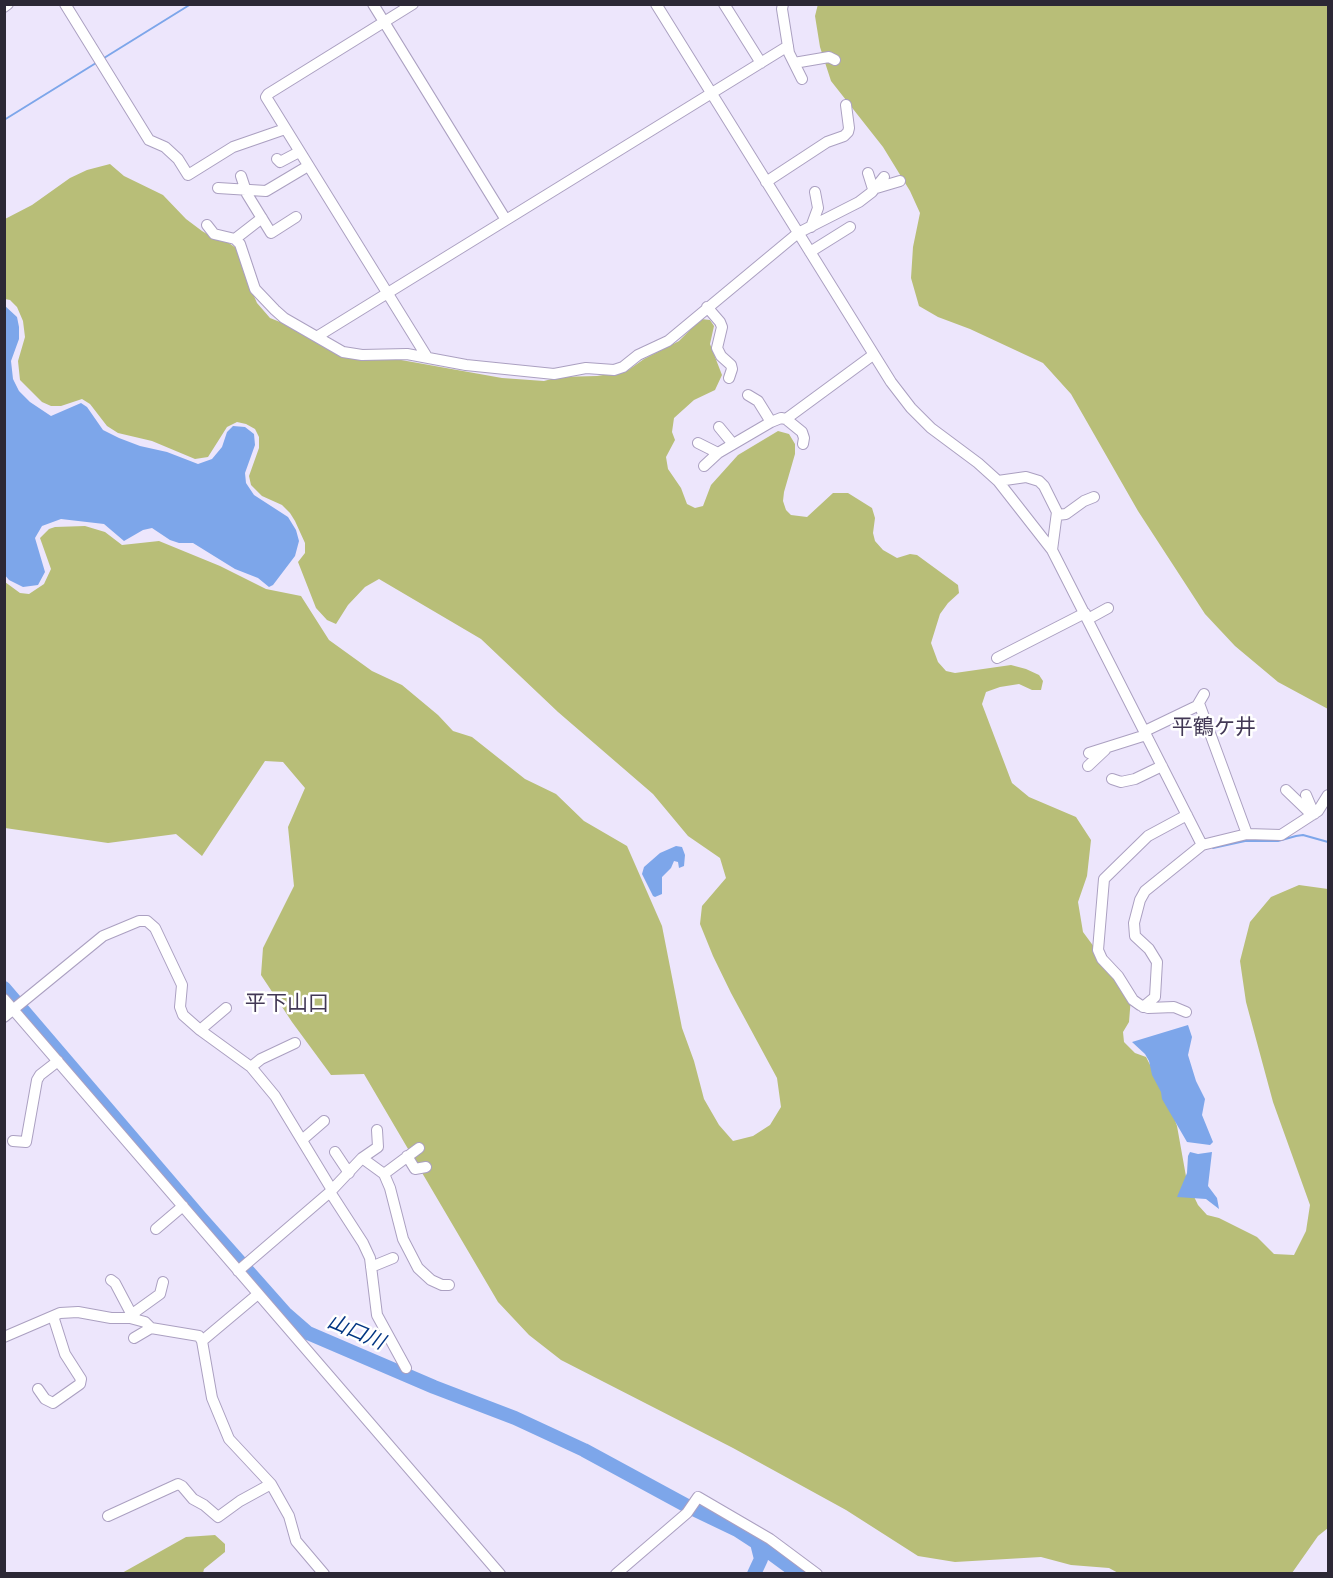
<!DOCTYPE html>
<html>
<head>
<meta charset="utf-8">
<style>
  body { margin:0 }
  #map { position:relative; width:1333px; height:1578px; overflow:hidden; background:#ede6fc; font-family:"Crimson Pro",serif }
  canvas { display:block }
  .frame { position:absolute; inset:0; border:6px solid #2c2835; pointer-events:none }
</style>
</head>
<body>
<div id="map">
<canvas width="1333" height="1578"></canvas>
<div class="frame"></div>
</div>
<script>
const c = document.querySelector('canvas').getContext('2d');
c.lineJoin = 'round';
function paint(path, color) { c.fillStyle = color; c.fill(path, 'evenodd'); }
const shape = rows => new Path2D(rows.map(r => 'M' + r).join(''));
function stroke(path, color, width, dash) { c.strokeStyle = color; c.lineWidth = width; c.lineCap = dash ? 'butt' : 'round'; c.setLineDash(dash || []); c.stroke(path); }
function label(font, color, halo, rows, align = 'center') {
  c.font = font + ' "Crimson Pro","Noto Sans JP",serif'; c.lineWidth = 5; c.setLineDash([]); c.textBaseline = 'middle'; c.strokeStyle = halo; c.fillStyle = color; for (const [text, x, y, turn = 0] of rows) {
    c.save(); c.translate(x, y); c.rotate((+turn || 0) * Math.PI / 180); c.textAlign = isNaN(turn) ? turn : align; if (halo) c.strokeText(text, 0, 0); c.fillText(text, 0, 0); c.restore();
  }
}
paint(shape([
  [818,4,1328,5,1328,709,1278,682,1235,646,1205,614,1138,511,1071,394,1043,363,970,329,938,317,919,306,911,278,913,247,920,213,910,191,883,147,831,81,820,47,815,16],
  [110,164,124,176,163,195,186,219,202,231,217,240,226,241,236,248,244,273,257,303,270,318,290,326,336,352,390,358,502,378,544,381,559,377,597,376,627,371,644,359,679,341,701,319,710,320,714,326,710,344,722,375,715,390,694,400,674,418,672,432,675,440,666,457,668,469,681,488,687,504,695,508,703,506,711,485,738,455,778,431,789,434,795,444,795,454,784,492,783,501,786,510,791,515,807,517,833,493,848,493,872,508,875,518,873,533,875,541,883,550,897,558,910,554,917,555,958,585,959,593,948,603,940,614,931,643,938,662,946,671,955,673,1011,665,1026,669,1039,675,1043,681,1041,690,1032,690,1019,684,1000,687,986,692,982,704,1012,783,1029,797,1076,817,1091,840,1087,876,1078,902,1083,932,1131,997,1129,1022,1123,1032,1124,1042,1135,1053,1146,1057,1168,1100,1177,1126,1187,1182,1198,1205,1207,1215,1219,1218,1257,1237,1274,1254,1294,1255,1306,1231,1310,1205,1273,1102,1246,1002,1240,961,1250,922,1271,897,1299,885,1328,889,1328,1528,1318,1536,1292,1573,1120,1574,1109,1568,1071,1565,1041,1557,955,1562,918,1556,846,1510,733,1448,561,1360,529,1335,498,1302,364,1074,331,1075,292,1022,261,975,263,948,294,886,288,827,305,788,283,762,265,761,202,856,176,834,108,843,5,828,5,582,20,593,29,594,44,584,51,569,40,538,49,529,55,527,85,526,105,532,122,545,159,541,220,566,266,589,301,596,329,640,372,671,402,685,438,715,453,731,472,737,525,779,556,794,584,821,627,846,662,926,682,1028,694,1061,704,1099,719,1125,733,1141,753,1136,770,1125,781,1107,777,1078,731,993,713,956,700,924,702,906,726,878,720,858,688,836,653,794,558,712,481,639,379,579,365,587,348,605,336,624,327,620,316,608,298,562,305,553,305,543,295,521,290,513,282,505,262,496,251,485,249,476,259,448,259,437,255,429,246,424,237,422,227,427,208,457,195,459,152,441,118,433,107,426,90,404,82,399,61,406,51,406,42,402,20,380,18,361,25,337,23,321,17,307,10,300,5,299,5,219,32,205,70,178,87,170],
  [215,1535,225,1544,225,1552,204,1569,203,1573,122,1573,186,1537]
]), '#b8be78');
paint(shape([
  [4,305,17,317,19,327,19,339,11,361,13,379,19,391,30,402,51,416,81,403,87,407,103,430,119,438,140,446,167,452,198,464,212,459,222,447,227,432,233,426,245,427,254,434,255,445,245,473,246,483,254,495,288,517,296,530,299,541,295,556,273,585,269,587,258,578,235,569,193,543,179,543,170,540,152,528,143,530,124,541,104,524,61,519,42,526,35,538,45,572,38,585,23,587,9,580,4,574],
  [676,846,682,847,685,855,684,866,679,868,678,862,674,861,671,868,662,877,662,894,655,897,653,896,642,874,644,867,660,853],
  [1188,1025,1192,1037,1188,1055,1196,1081,1205,1099,1202,1115,1213,1142,1210,1145,1187,1142,1162,1099,1161,1092,1152,1075,1149,1061,1145,1054,1132,1042],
  [1190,1152,1198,1154,1212,1152,1208,1186,1217,1198,1219,1209,1206,1199,1177,1197,1187,1173,1188,1156]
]), '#7da6ea');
stroke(shape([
  [104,58,191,4],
  [4,120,96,63],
  [1213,848,1245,841,1278,841,1296,836,1303,835,1328,842]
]), '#7da6ea', 2);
stroke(shape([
  [4,988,200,1217,285,1313,308,1333,434,1387,515,1418,584,1450,689,1507,737,1530,757,1543,799,1574],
  [754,1574,761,1559,757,1543]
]), '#7da6ea', 14);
const minor = shape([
  [65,4,149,140,165,147,178,159,188,175,233,147,285,129],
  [373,4,506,220],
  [413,4,268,94,266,97,427,357],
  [656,4,891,382,911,408,931,428,978,463,998,481,1052,550,1202,845,1247,834,1281,835,1318,811,1328,795],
  [724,4,761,63],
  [783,4,782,9,789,53,802,79],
  [4,7,8,4],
  [794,63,829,57,835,60],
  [277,159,280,162,299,152],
  [868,173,873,189,900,181],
  [241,176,247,194,271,233,296,217],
  [766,182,827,142,844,136,848,132,849,128,846,105],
  [218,188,266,191,308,166],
  [207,225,214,234,235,239,240,244,255,289,275,310,284,318,343,352,362,355,407,354,466,365,554,374,586,368,614,370,623,367,638,355,668,341,798,233,859,202,872,192,884,177],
  [811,227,818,208,815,192],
  [235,239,262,218],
  [810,252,850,227],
  [707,307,720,322,722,327,717,348,721,356,731,365,732,369,729,378],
  [318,336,788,46],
  [748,395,758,401,771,422],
  [786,419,873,355],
  [719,427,733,444],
  [698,443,718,453],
  [704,466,718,453,771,422,781,418,786,419,802,432,804,438,803,444],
  [998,481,1026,477,1039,481,1044,486,1057,512,1052,550],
  [1057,515,1066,514,1084,501,1094,497],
  [1088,619,1108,608],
  [997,658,1085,613],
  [1197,706,1204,694],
  [1145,731,1197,706,1200,706,1247,834],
  [1089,753,1146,735],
  [1088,766,1105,750],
  [1112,779,1121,782,1135,779,1162,766],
  [1286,790,1312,815],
  [1306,795,1314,814],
  [4,999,500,1574],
  [1143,1007,1155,997,1157,962,1149,949,1135,936,1134,923,1140,900,1145,891,1202,845],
  [1186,1012,1174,1007,1148,1008,1140,1005,1133,1000,1118,976,1102,959,1098,950,1104,879,1148,836,1187,815],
  [4,1017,103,936,139,921,147,921,155,928,182,985,180,1007,183,1015,200,1030,251,1067,275,1096,332,1190],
  [200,1030,226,1008],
  [251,1067,261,1059,295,1043],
  [302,1140,324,1121],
  [13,1141,26,1142,37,1080,40,1075,58,1061],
  [335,1152,349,1173],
  [407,1156,415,1169,426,1167],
  [362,1158,384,1174,390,1188,403,1239,418,1268,431,1280,442,1285,449,1285],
  [384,1174,419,1148],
  [330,1192,363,1243,370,1258,377,1315,406,1368],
  [156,1229,183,1206],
  [371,1267,393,1258],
  [238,1271,330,1192,362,1158,378,1147,377,1130],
  [111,1280,115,1283,134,1319,135,1312,160,1294,163,1282],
  [4,1337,60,1313,78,1312,111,1318,130,1318,145,1322,151,1328,199,1336,202,1341,212,1398,229,1439,271,1484,289,1516,296,1541,324,1574],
  [134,1338,151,1328],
  [202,1341,258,1294],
  [38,1389,45,1399,53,1403,80,1384,81,1379,65,1354,53,1316],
  [108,1516,178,1484,182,1486,193,1499,204,1505,218,1517,240,1501,271,1484],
  [616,1574,687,1513,698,1497,770,1539,817,1574]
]);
stroke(minor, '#aba0c1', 12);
stroke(minor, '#fff', 10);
label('italic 20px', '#033683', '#fff', [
  ["山口川",356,1332,23]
]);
label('21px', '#423855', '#fff', [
  ["平鶴ケ井",1214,728],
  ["平下山口",287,1004]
]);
</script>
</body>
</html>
